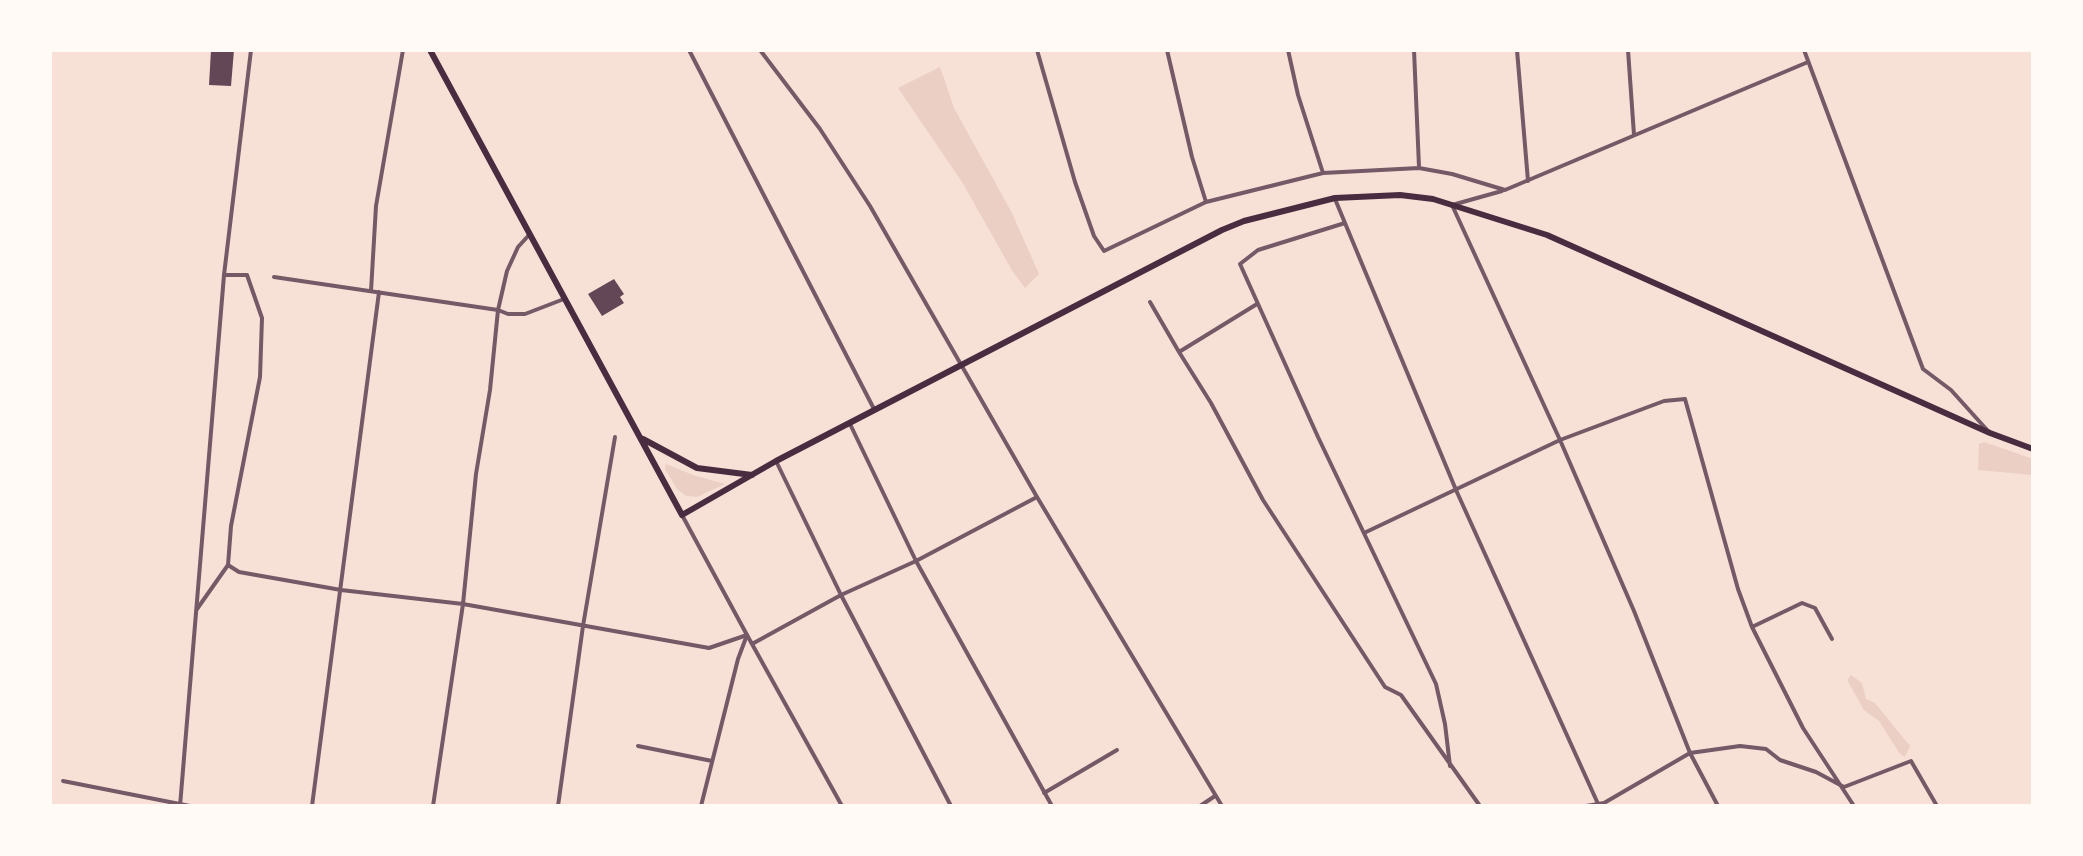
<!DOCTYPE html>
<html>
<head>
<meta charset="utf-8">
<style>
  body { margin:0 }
  #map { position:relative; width:2083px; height:856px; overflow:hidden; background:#f7e1d7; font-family:"Sofia Sans Condensed",sans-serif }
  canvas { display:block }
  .frame { position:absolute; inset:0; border:52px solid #fffaf5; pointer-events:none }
</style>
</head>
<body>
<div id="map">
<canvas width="2083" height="856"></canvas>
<div class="frame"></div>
</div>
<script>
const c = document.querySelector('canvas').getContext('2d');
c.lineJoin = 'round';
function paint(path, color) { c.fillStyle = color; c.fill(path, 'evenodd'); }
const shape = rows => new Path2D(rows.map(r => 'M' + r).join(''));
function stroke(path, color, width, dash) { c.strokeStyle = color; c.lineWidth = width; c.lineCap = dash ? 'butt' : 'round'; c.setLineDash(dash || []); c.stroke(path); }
paint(shape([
  [940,67,954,108,1012,213,1039,274,1025,288,1013,272,962,182,898,88],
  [1984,442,2033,459,2033,475,1978,470,1979,444],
  [666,464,693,475,725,484,697,497,686,496,677,489,665,469],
  [1851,675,1862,683,1866,699,1875,703,1910,746,1905,757,1900,754,1879,721,1864,710,1847,680]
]), '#ebcfc5');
paint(shape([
  [211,50,234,50,231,86,209,85],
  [614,279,624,294,620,297,624,303,602,316,588,294]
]), '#644757');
stroke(shape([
  [689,50,874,409],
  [760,50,820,129,870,206,1037,497,1222,806],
  [1037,50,1075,182,1094,236,1104,251,1206,202,1323,173,1419,168,1452,174,1505,190,1808,62],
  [1167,50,1192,157,1206,202],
  [1288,50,1298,95,1323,173],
  [1414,50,1419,167],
  [1517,50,1528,181],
  [1628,50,1634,135],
  [1502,191,1452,205,1560,440,1634,611,1690,753,1718,806],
  [1335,199,1456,490,1599,806],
  [1345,223,1258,250,1240,264,1318,437,1436,684,1445,724,1450,766],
  [274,277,498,310,508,314,525,314,564,299],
  [371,291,376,206,403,50],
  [1150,302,1179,352],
  [1257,304,1179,352,1211,403,1263,500,1385,687,1401,695,1480,806],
  [850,424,916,561,1052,806],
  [776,461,841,595,951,806],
  [1364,533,1560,440,1664,401,1685,399,1738,589,1752,627,1803,728,1854,806],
  [228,565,239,572,341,590,463,604,709,648,747,635,842,806],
  [197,609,228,565,231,526,260,377,262,318,247,275,224,275],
  [1752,627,1802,603,1815,608,1832,639],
  [752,644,841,595,916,561,1037,497],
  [638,746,712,761],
  [63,781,190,806],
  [1044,793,1117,750],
  [312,806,379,292],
  [433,806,463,604,476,474,490,390,498,310,507,271,518,247,529,235],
  [558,806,583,626,615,437],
  [1200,806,1215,796],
  [1586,806,1604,803,1690,753,1740,746,1766,749,1780,760,1816,772,1844,787,1911,761,1937,806]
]), '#755966', 4);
stroke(shape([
  [1804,50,1923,369,1951,390,1988,431],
  [682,515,747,635,738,659,701,806],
  [180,806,224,275,251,50]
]), '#755966', 4);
stroke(shape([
  [430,50,682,515,776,461,1222,230,1244,221,1335,198,1400,195,1433,199,1547,235,1990,433,2033,449],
  [643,439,697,468,752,475]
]), '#4a2c40', 6);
</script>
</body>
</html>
